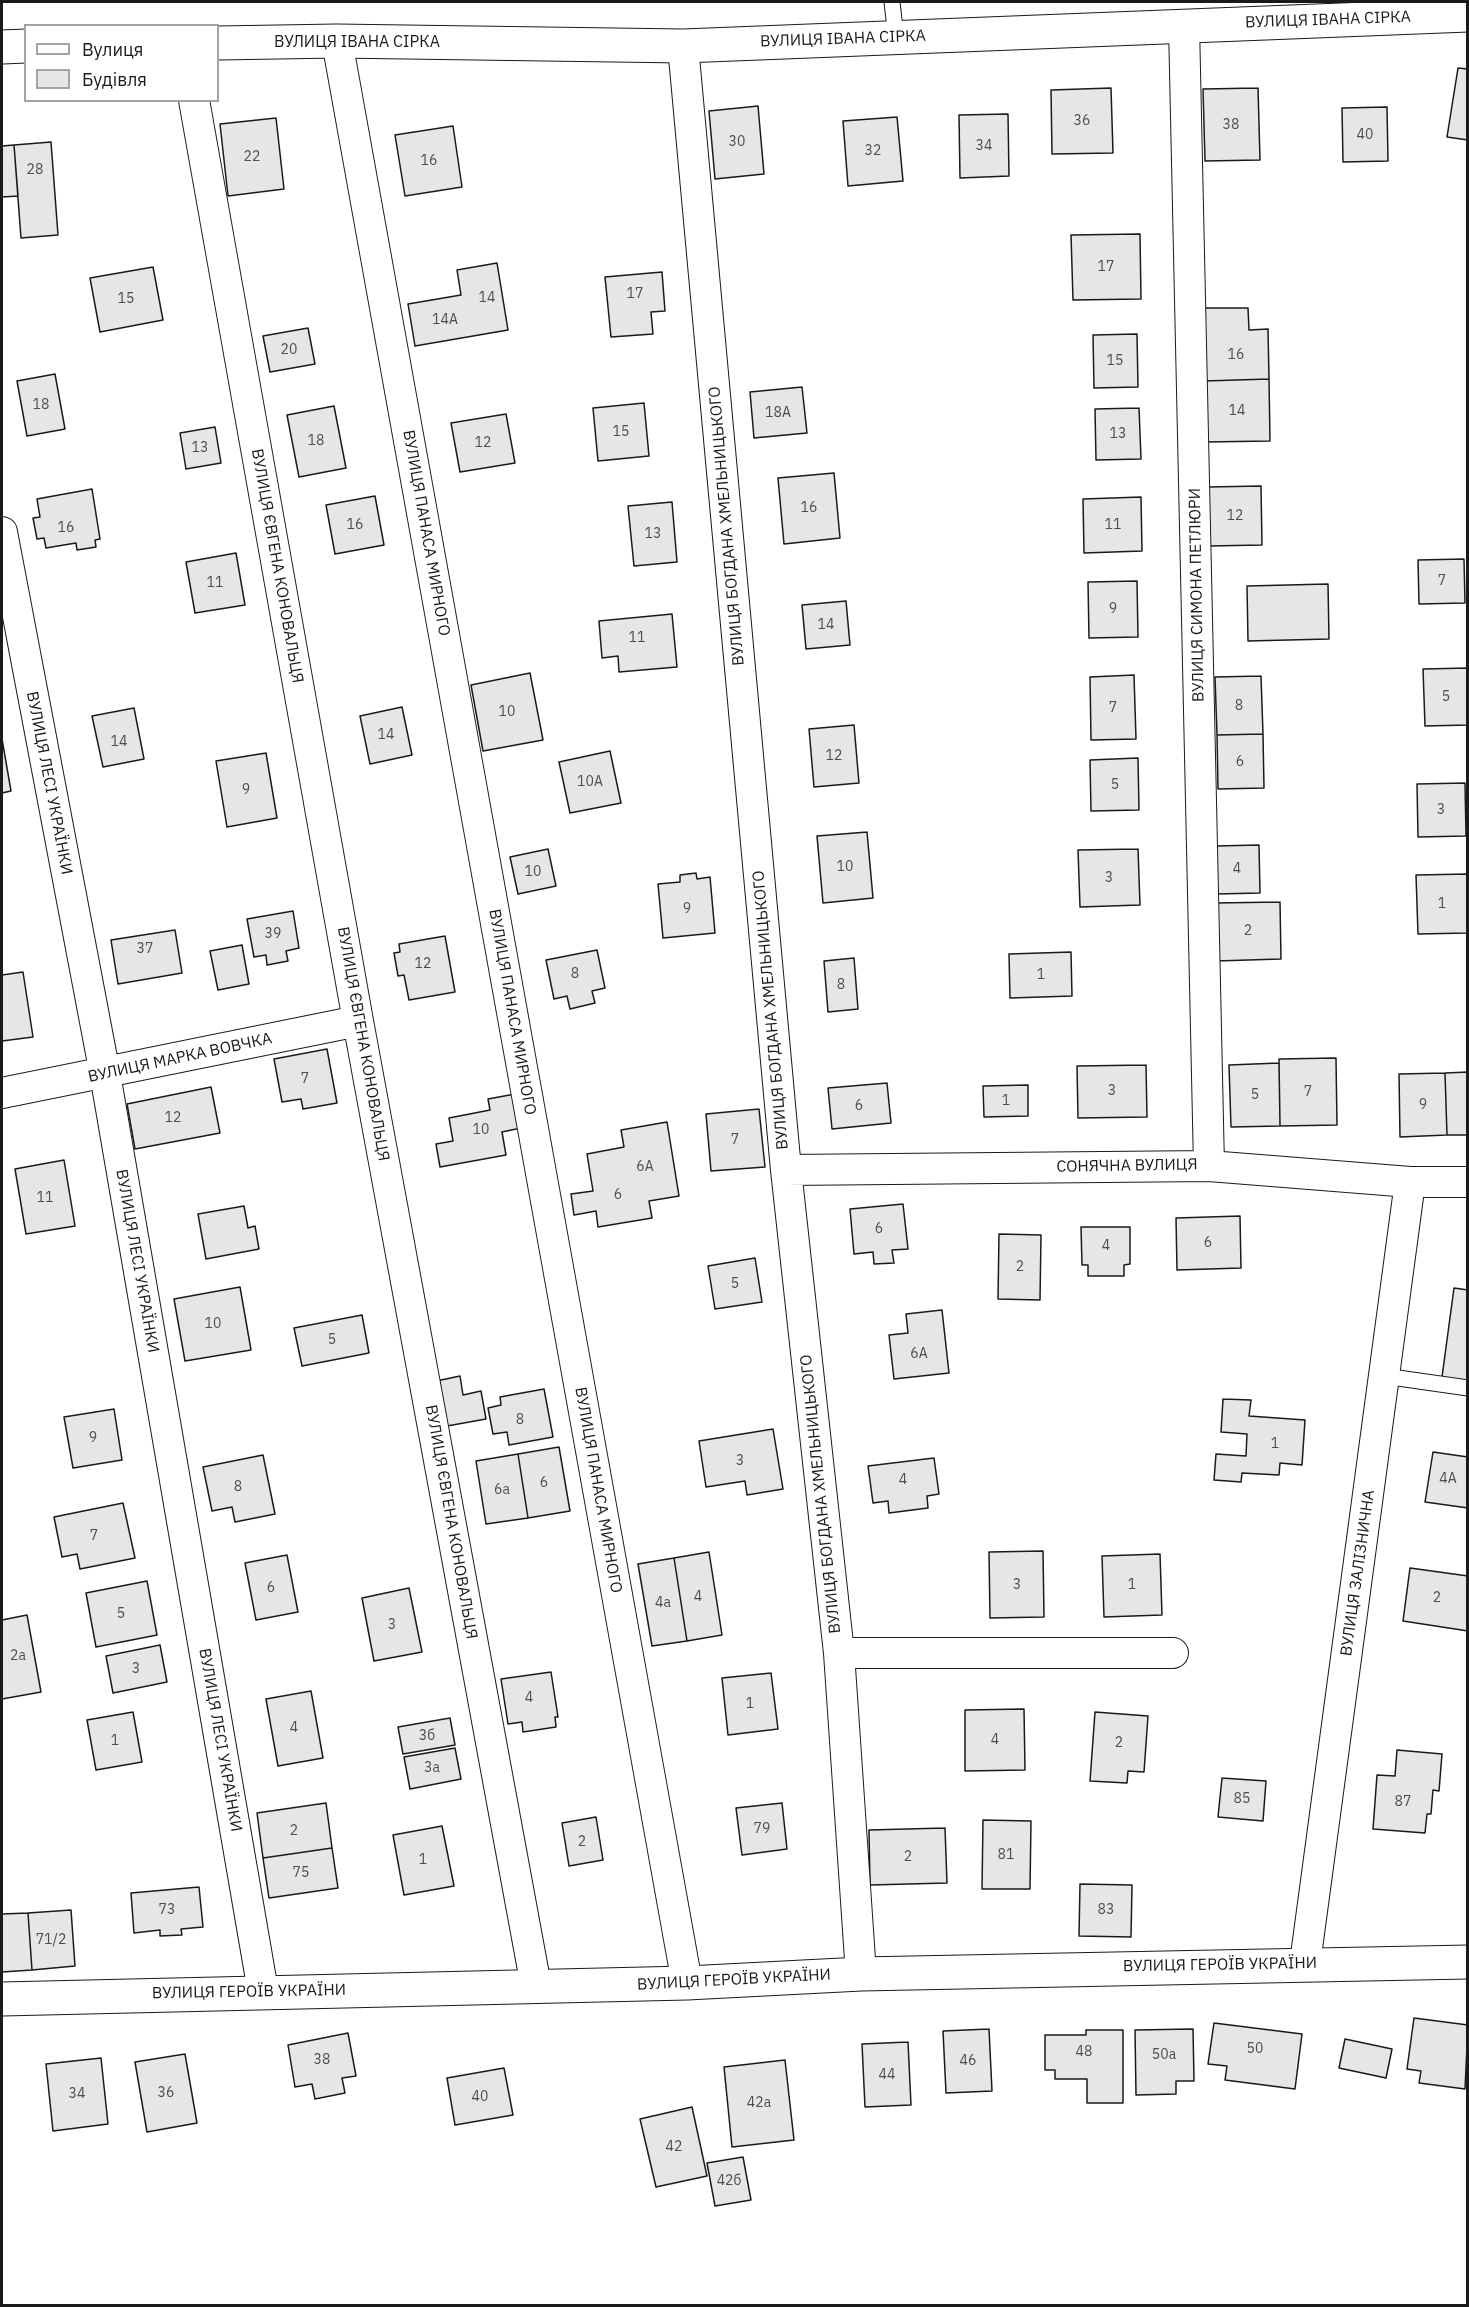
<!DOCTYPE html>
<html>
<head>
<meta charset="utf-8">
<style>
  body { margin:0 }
  #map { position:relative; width:1469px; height:2307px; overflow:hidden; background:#fff; font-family:"IBM Plex Sans",sans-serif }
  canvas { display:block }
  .frame { position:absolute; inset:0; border:3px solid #1a1a1a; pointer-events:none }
  .legend { position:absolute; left:24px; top:24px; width:195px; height:78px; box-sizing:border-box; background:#fff; border:2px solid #a3a3a3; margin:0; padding:8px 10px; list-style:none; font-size:18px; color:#1a1a1a }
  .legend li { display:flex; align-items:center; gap:12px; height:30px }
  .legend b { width:30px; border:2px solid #a3a3a3 }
</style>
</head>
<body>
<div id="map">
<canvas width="1469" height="2307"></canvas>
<div class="frame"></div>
<ul class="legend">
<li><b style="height:8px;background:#fff"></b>Вулиця</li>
<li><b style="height:16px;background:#e6e6e6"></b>Будівля</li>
</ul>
</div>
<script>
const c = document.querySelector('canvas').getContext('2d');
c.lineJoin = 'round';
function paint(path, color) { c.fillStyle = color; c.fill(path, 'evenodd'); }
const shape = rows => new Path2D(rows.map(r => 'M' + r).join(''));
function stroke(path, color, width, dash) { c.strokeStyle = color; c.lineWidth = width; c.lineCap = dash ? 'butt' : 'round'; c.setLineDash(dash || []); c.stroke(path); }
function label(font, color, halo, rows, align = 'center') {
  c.font = font + ' "IBM Plex Sans",sans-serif'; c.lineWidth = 4.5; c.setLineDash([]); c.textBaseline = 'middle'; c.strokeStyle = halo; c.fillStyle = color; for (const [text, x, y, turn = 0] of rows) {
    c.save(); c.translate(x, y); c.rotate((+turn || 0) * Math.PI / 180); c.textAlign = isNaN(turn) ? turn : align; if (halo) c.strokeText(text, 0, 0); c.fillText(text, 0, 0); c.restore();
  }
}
const building = shape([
  [1458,68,1468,69,1468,140,1447,137,1458,68],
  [1111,88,1113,153,1052,154,1051,90,1111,88],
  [1258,88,1260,160,1205,161,1203,89,1258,88],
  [758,106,764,174,715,179,709,111,758,106],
  [1387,107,1388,161,1343,162,1342,108,1387,107],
  [1008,114,1009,176,960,178,959,115,1008,114],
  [897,117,903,181,848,186,843,121,897,117],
  [276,118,284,189,228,196,220,124,276,118],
  [453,126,462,187,405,196,395,135,453,126],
  [51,142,58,235,21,238,14,145,51,142],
  [14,145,18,196,2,197,2,146,14,145],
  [1140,234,1141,299,1073,300,1071,235,1140,234],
  [497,263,508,330,415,346,408,304,461,295,457,270,497,263],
  [153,267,163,320,100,332,90,278,153,267],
  [662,272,665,311,651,312,653,334,611,337,605,277,662,272],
  [1202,308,1248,308,1249,330,1268,329,1269,379,1204,381,1202,308],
  [308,328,315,364,270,372,263,336,308,328],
  [1137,334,1138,387,1094,388,1093,335,1137,334],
  [55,374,65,429,27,436,17,381,55,374],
  [1269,379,1270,441,1205,442,1204,381,1269,379],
  [802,387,807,433,754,438,750,392,802,387],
  [644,403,649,456,598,461,593,408,644,403],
  [334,406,346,468,299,477,287,415,334,406],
  [1139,408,1141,459,1096,460,1095,409,1139,408],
  [506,414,515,463,460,472,451,423,506,414],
  [215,427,221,463,186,469,180,433,215,427],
  [834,473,840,538,784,544,778,478,834,473],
  [1261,486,1262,545,1209,546,1207,487,1261,486],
  [92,489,100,539,95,540,96,547,77,550,76,543,46,548,44,538,37,539,33,518,40,517,37,499,92,489],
  [375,496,384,545,335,554,326,505,375,496],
  [1141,497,1142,551,1084,553,1083,499,1141,497],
  [672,502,677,562,634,566,628,506,672,502],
  [236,553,245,605,195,613,186,562,236,553],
  [1464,559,1465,603,1419,604,1418,560,1464,559],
  [1137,581,1138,637,1089,638,1088,582,1137,581],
  [1328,584,1329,639,1248,641,1247,586,1328,584],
  [846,601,850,645,806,649,802,605,846,601],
  [672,614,677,667,619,672,618,656,602,658,599,621,672,614],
  [1468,668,1468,725,1425,726,1423,669,1468,668],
  [530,673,543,740,483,751,471,685,530,673],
  [1134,675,1136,739,1091,740,1090,677,1134,675],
  [1261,676,1263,734,1217,735,1215,677,1261,676],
  [402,707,412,755,370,764,360,716,402,707],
  [134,708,144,759,103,767,92,716,134,708],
  [854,725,859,783,814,787,809,729,854,725],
  [1263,734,1264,788,1218,789,1217,735,1263,734],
  [2,739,11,791,2,793,2,739],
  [610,751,621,803,570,813,559,762,610,751],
  [266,753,277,818,227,827,216,761,266,753],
  [1138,758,1139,810,1091,811,1090,760,1138,758],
  [1465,783,1466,836,1418,837,1417,784,1465,783],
  [867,832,873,898,823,903,817,836,867,832],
  [1259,845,1260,893,1216,894,1215,846,1259,845],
  [548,849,556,886,518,894,510,857,548,849],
  [1138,849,1140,905,1080,907,1078,850,1138,849],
  [696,873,697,879,710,877,715,933,663,938,658,884,680,882,680,875,696,873],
  [1468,874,1468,933,1418,934,1416,875,1468,874],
  [1280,902,1281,959,1216,961,1215,903,1280,902],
  [293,911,299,948,286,951,288,961,267,965,266,955,254,957,247,919,293,911],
  [175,930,182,973,118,984,111,940,175,930],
  [445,936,455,992,409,1000,404,975,398,976,394,953,400,952,399,944,445,936],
  [242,945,249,984,218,990,210,951,242,945],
  [597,950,605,988,592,991,595,1003,570,1009,567,996,554,999,546,960,597,950],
  [1071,952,1072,996,1010,998,1009,954,1071,952],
  [854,958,858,1009,828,1012,824,961,854,958],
  [23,972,33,1037,2,1041,2,975,23,972],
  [327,1049,337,1103,303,1109,301,1099,282,1102,274,1059,327,1049],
  [1336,1058,1337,1125,1280,1126,1279,1059,1336,1058],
  [1279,1063,1280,1126,1231,1127,1229,1065,1279,1063],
  [1146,1065,1147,1117,1078,1118,1077,1066,1146,1065],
  [1468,1072,1468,1135,1447,1135,1445,1073,1468,1072],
  [1445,1073,1447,1135,1400,1137,1399,1074,1445,1073],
  [887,1083,891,1123,832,1129,828,1088,887,1083],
  [1028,1085,1028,1116,984,1117,983,1086,1028,1085],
  [211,1087,220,1133,135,1149,127,1104,211,1087],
  [515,1094,521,1128,502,1132,506,1155,440,1167,436,1144,453,1141,449,1118,490,1110,488,1099,515,1094],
  [759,1109,765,1167,711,1171,706,1114,759,1109],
  [667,1122,679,1196,649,1201,652,1218,598,1227,596,1211,574,1215,571,1194,593,1191,587,1154,624,1147,621,1130,667,1122],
  [64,1160,75,1226,26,1234,15,1169,64,1160],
  [903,1204,908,1249,892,1250,894,1263,874,1264,873,1252,854,1254,850,1209,903,1204],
  [244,1206,248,1228,255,1226,259,1249,206,1259,198,1214,244,1206],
  [1240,1216,1241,1268,1177,1270,1176,1218,1240,1216],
  [1081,1227,1130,1227,1130,1264,1124,1265,1124,1276,1088,1276,1088,1265,1082,1265,1081,1227],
  [999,1234,1041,1235,1040,1300,998,1299,999,1234],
  [755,1258,762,1302,715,1309,708,1266,755,1258],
  [240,1287,251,1350,185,1361,174,1299,240,1287],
  [1454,1288,1468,1290,1468,1381,1442,1377,1454,1288],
  [942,1310,949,1373,894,1379,889,1335,908,1333,906,1314,942,1310],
  [362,1315,369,1353,302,1366,294,1328,362,1315],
  [460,1376,463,1395,481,1391,486,1419,436,1428,427,1383,460,1376],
  [544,1389,553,1437,509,1445,507,1432,493,1434,488,1408,501,1405,500,1397,544,1389],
  [1223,1399,1251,1400,1249,1416,1305,1420,1302,1465,1280,1463,1279,1475,1242,1473,1241,1482,1214,1480,1216,1454,1246,1456,1247,1434,1221,1432,1223,1399],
  [114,1409,122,1460,73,1468,64,1417,114,1409],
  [773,1429,783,1489,747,1495,745,1481,706,1487,699,1441,773,1429],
  [559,1447,570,1511,528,1518,518,1454,559,1447],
  [1433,1452,1468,1457,1468,1508,1425,1502,1433,1452],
  [518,1454,528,1518,486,1524,476,1461,518,1454],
  [263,1455,275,1514,235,1522,232,1507,212,1511,203,1467,263,1455],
  [934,1458,939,1494,927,1496,928,1508,889,1513,888,1501,873,1503,868,1466,934,1458],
  [123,1503,135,1558,80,1569,77,1554,62,1557,54,1517,123,1503],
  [1043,1551,1044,1617,990,1618,989,1552,1043,1551],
  [709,1552,722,1635,687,1641,674,1558,709,1552],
  [1160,1554,1162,1615,1104,1617,1102,1556,1160,1554],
  [287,1555,298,1612,256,1620,245,1563,287,1555],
  [674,1558,687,1641,652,1646,638,1564,674,1558],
  [1410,1568,1468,1576,1468,1631,1403,1621,1410,1568],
  [147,1581,157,1635,96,1647,86,1593,147,1581],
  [409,1588,422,1652,374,1661,362,1598,409,1588],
  [27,1615,41,1692,2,1699,2,1620,27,1615],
  [160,1645,167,1682,113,1693,106,1656,160,1645],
  [551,1672,558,1717,555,1717,556,1727,523,1732,522,1722,508,1724,501,1679,551,1672],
  [771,1673,778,1729,728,1735,722,1678,771,1673],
  [311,1691,323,1758,278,1766,266,1699,311,1691],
  [1024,1709,1025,1770,965,1771,965,1710,1024,1709],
  [133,1712,142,1762,96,1770,87,1720,133,1712],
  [1095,1712,1148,1716,1144,1772,1128,1771,1127,1783,1090,1781,1095,1712],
  [450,1718,455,1745,403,1754,398,1727,450,1718],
  [455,1748,461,1779,410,1789,404,1757,455,1748],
  [1397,1750,1442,1754,1439,1791,1433,1790,1431,1814,1427,1814,1425,1833,1373,1829,1377,1775,1395,1776,1397,1750],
  [1222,1778,1266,1781,1263,1821,1218,1817,1222,1778],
  [326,1803,332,1848,263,1858,257,1813,326,1803],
  [782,1803,787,1849,742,1855,736,1808,782,1803],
  [596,1817,603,1860,569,1866,562,1823,596,1817],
  [983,1820,1031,1821,1030,1889,982,1889,983,1820],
  [442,1826,454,1886,404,1895,393,1835,442,1826],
  [945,1828,947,1883,870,1885,869,1830,945,1828],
  [332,1848,338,1888,269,1898,263,1858,332,1848],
  [1080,1884,1132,1885,1131,1937,1079,1936,1080,1884],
  [199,1887,203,1927,181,1929,182,1935,160,1936,160,1930,134,1933,131,1893,199,1887],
  [71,1910,75,1966,32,1970,28,1913,71,1910],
  [28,1913,32,1970,2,1972,2,1914,28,1913],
  [1414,2018,1468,2025,1465,2089,1419,2083,1421,2071,1407,2069,1414,2018],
  [1214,2023,1302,2034,1295,2089,1225,2080,1227,2066,1208,2064,1214,2023],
  [989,2029,992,2091,946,2093,943,2031,989,2029],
  [1193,2029,1194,2081,1176,2081,1176,2094,1136,2095,1135,2030,1193,2029],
  [1086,2030,1123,2030,1123,2103,1087,2103,1087,2079,1055,2079,1055,2070,1045,2070,1045,2035,1086,2035,1086,2030],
  [348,2033,356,2076,342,2078,345,2093,315,2099,312,2084,295,2087,288,2045,348,2033],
  [1345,2039,1392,2049,1386,2078,1339,2068,1345,2039],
  [908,2042,911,2105,865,2107,862,2044,908,2042],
  [185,2054,197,2123,147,2132,135,2062,185,2054],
  [101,2058,108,2124,53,2131,46,2064,101,2058],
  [785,2060,794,2140,732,2147,724,2067,785,2060],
  [504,2068,513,2115,455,2125,447,2078,504,2068],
  [692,2107,707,2176,656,2187,640,2119,692,2107],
  [743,2157,751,2200,715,2206,707,2163,743,2157]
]);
paint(building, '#e6e6e6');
stroke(building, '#1a1a1a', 1.5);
const lane = shape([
  [892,2,896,37],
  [1384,1376,1468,1388]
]);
const street = shape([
  [1184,25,1209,1166],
  [337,41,687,1983],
  [683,46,786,1170,839,1653,861,1974],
  [194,100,358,1021,536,1986],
  [2,532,105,1074,263,1991],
  [2,1093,358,1021],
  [786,1170,1209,1166,1410,1182,1468,1182],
  [839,1653,1173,1653],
  [1305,1963,1410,1182]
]);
const secondary = shape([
  [218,43,337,41,683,46,1468,15],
  [2,47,26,46],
  [2,1999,687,1983,861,1974,1468,1962]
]);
stroke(lane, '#1a1a1a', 17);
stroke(street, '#1a1a1a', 32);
stroke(secondary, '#1a1a1a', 35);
stroke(lane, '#fff', 15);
stroke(street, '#fff', 30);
stroke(secondary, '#fff', 33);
label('14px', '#4d4d4d', null, [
  ["36",1082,121],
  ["38",1231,125],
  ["40",1365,135],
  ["30",737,142],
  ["34",984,146],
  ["32",873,151],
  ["22",252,157],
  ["16",429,161],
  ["28",35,170],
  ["17",1106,267],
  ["17",635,294],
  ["14",487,298],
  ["15",126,299],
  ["14А",445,320],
  ["20",289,350],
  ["16",1236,355],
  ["15",1115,361],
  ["18",41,405],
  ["14",1237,411],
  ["18А",778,413],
  ["15",621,432],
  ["13",1118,434],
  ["18",316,441],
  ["12",483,443],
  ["13",200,448],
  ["16",809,508],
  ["12",1235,516],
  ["16",355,525],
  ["11",1113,525],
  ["16",66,528],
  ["13",653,534],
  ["7",1442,581],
  ["11",215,583],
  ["9",1113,609],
  ["14",826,625],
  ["11",637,638],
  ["5",1446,697],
  ["8",1239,706],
  ["7",1113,708],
  ["10",507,712],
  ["14",386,735],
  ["14",119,742],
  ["12",834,756],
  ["6",1240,762],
  ["10А",590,782],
  ["5",1115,785],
  ["9",246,790],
  ["3",1441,810],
  ["10",845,867],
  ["4",1237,869],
  ["10",533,872],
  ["3",1109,878],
  ["1",1442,904],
  ["9",687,909],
  ["2",1248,931],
  ["39",273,934],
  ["37",145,949],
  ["12",423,964],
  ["8",575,974],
  ["1",1041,975],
  ["8",841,985],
  ["7",305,1079],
  ["3",1112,1091],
  ["7",1308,1092],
  ["5",1255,1095],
  ["1",1006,1101],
  ["9",1423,1105],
  ["6",859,1106],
  ["12",173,1118],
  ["10",481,1130],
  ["7",735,1140],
  ["6А",645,1167],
  ["6",618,1195],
  ["11",45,1198],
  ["6",879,1229],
  ["6",1208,1243],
  ["4",1106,1246],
  ["2",1020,1267],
  ["5",735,1284],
  ["10",213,1324],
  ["5",332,1340],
  ["6А",919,1354],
  ["8",520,1420],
  ["9",93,1438],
  ["1",1275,1444],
  ["3",740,1461],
  ["4А",1448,1479],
  ["4",903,1480],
  ["6",544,1483],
  ["8",238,1487],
  ["6а",502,1490],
  ["7",94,1536],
  ["3",1017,1585],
  ["1",1132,1585],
  ["6",271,1588],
  ["4",698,1597],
  ["2",1437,1598],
  ["4а",663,1603],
  ["5",121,1614],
  ["3",392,1625],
  ["2а",18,1656],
  ["3",136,1669],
  ["4",529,1698],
  ["1",750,1704],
  ["4",294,1728],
  ["3б",427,1736],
  ["4",995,1740],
  ["1",115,1741],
  ["2",1119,1743],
  ["3а",432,1768],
  ["85",1242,1799],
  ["87",1403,1802],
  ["79",762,1829],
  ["2",294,1831],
  ["2",582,1842],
  ["81",1006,1855],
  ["2",908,1857],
  ["1",423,1860],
  ["75",301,1873],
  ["73",167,1910],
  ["83",1106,1910],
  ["71/2",51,1940],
  ["50",1255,2049],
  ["48",1084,2052],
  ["50а",1164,2055],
  ["38",322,2060],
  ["46",968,2061],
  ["44",887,2075],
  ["36",166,2093],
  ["34",77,2094],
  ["40",480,2097],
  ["42а",759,2103],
  ["42",674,2147],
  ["42б",729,2181]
]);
label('16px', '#1a1a1a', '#fff', [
  ["ВУЛИЦЯ ІВАНА СІРКА",1328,20,-2],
  ["ВУЛИЦЯ ІВАНА СІРКА",843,39,-2],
  ["ВУЛИЦЯ ІВАНА СІРКА",357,42],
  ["ВУЛИЦЯ БОГДАНА ХМЕЛЬНИЦЬКОГО",727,526,-95],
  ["ВУЛИЦЯ ПАНАСА МИРНОГО",426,533,80],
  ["ВУЛИЦЯ ЄВГЕНА КОНОВАЛЬЦЯ",277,566,80],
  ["ВУЛИЦЯ СИМОНА ПЕТЛЮРИ",1197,595,-91],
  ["ВУЛИЦЯ ЛЕСІ УКРАЇНКИ",49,783,79],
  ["ВУЛИЦЯ БОГДАНА ХМЕЛЬНИЦЬКОГО",771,1010,-95],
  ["ВУЛИЦЯ ПАНАСА МИРНОГО",512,1012,80],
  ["ВУЛИЦЯ ЄВГЕНА КОНОВАЛЬЦЯ",363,1044,80],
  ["ВУЛИЦЯ МАРКА ВОВЧКА",180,1058,-12],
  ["СОНЯЧНА ВУЛИЦЯ",1127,1166,-1],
  ["ВУЛИЦЯ ЛЕСІ УКРАЇНКИ",137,1261,80],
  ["ВУЛИЦЯ ПАНАСА МИРНОГО",598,1490,80],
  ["ВУЛИЦЯ БОГДАНА ХМЕЛЬНИЦЬКОГО",821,1494,-96],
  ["ВУЛИЦЯ ЄВГЕНА КОНОВАЛЬЦЯ",451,1522,80],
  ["ВУЛИЦЯ ЗАЛІЗНИЧНА",1358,1573,-82],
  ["ВУЛИЦЯ ЛЕСІ УКРАЇНКИ",220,1740,80],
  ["ВУЛИЦЯ ГЕРОЇВ УКРАЇНИ",1220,1965,-1],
  ["ВУЛИЦЯ ГЕРОЇВ УКРАЇНИ",734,1980,-3],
  ["ВУЛИЦЯ ГЕРОЇВ УКРАЇНИ",249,1992,-1]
]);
</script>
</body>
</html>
